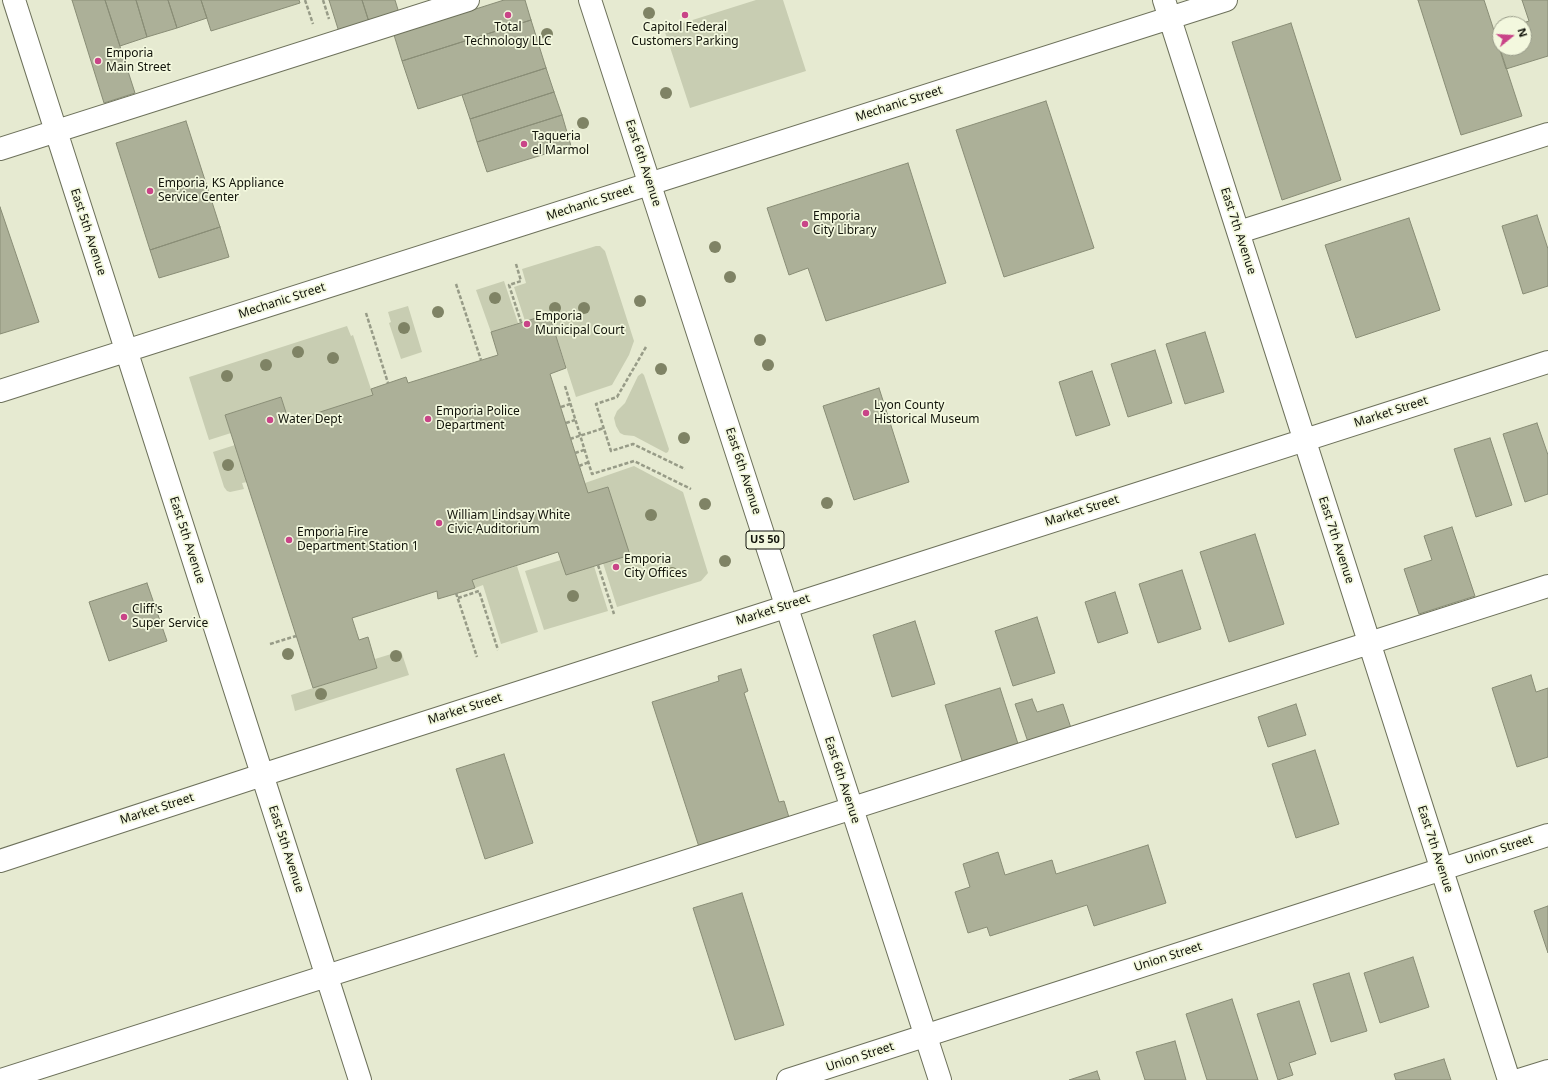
<!DOCTYPE html>
<html>
<head>
<meta charset="utf-8">
<style>
  body { margin:0 }
  #map { position:relative; width:1548px; height:1080px; overflow:hidden; background:#e6ead1; font-family:"Noto Sans",sans-serif }
  canvas { display:block }
  .north { position:absolute; left:1492px; top:16px; width:40px; height:40px; box-sizing:border-box; background:#f3f8de; border:1px solid #999c89; border-radius:50%; rotate:72deg; font-size:11px; font-weight:700; line-height:16px; text-align:center; color:#11130a }
  .north::after { content:''; display:block; margin:auto; width:14px; height:18px; background:#c94488; clip-path:polygon(50% 0,100% 100%,50% 72%,0 100%) }
</style>
</head>
<body>
<div id="map">
<canvas width="1548" height="1080"></canvas>
<div class="north">N</div>
</div>
<script>
const c = document.querySelector('canvas').getContext('2d');
c.lineJoin = 'round';
function paint(path, color) { c.fillStyle = color; c.fill(path, 'evenodd'); }
const shape = rows => new Path2D(rows.map(r => 'M' + r).join(''));
function stroke(path, color, width, dash) { c.strokeStyle = color; c.lineWidth = width; c.lineCap = dash ? 'butt' : 'round'; c.setLineDash(dash || []); c.stroke(path); }
function label(font, color, halo, rows, align = 'center') {
  c.font = font + ' "Noto Sans",sans-serif'; c.lineWidth = 3.5; c.setLineDash([]); c.textBaseline = 'middle'; c.strokeStyle = halo; c.fillStyle = color; for (const [text, x, y, turn = 0] of rows) {
    c.save(); c.translate(x, y); c.rotate((+turn || 0) * Math.PI / 180); c.textAlign = isNaN(turn) ? turn : align; if (halo) c.strokeText(text, 0, 0); c.fillText(text, 0, 0); c.restore();
  }
}
paint(shape([
  [756,0,783,0,806,71,690,108,664,29],
  [596,246,600,246,605,251,634,341,629,355,612,385,576,397,549,314,525,321,514,287,526,283,522,269],
  [504,281,518,323,491,332,476,290],
  [408,306,422,352,401,359,389,323,391,322,388,312],
  [347,326,351,336,353,335,373,395,289,422,281,397,225,415,231,433,209,440,189,377],
  [642,373,644,375,669,449,668,452,666,453,634,436,624,435,620,433,616,426,614,418,617,411,625,403,638,376],
  [235,445,247,482,242,483,244,489,230,492,227,491,224,487,213,452],
  [634,466,683,492,708,573,701,581,617,607,603,563,629,555,608,487,588,493,585,483],
  [561,560,566,575,594,566,608,611,544,630,525,571],
  [517,566,538,632,501,644,483,585,475,588,472,580],
  [401,651,409,675,295,711,291,695,377,668,375,659]
]), '#c8cdb2');
const building = shape([
  [72,0,105,0,135,93,104,103,72,0],
  [105,0,136,0,147,37,120,46,105,0],
  [136,0,168,0,177,28,147,37,136,0],
  [168,0,201,0,207,18,177,28,168,0],
  [201,0,299,0,300,3,211,31,201,0],
  [329,0,362,0,369,22,339,32,329,0],
  [362,0,395,0,399,13,369,22,362,0],
  [504,0,525,0,531,20,402,61,394,35,504,0],
  [1418,0,1484,0,1522,116,1461,135,1418,0],
  [1522,0,1548,0,1548,56,1506,69,1494,32,1500,30,1500,48,1524,48,1524,24,1520,24,1529,21,1522,0],
  [531,20,546,68,418,109,402,61,531,20],
  [1291,23,1341,180,1282,200,1232,42,1291,23],
  [546,68,554,92,470,119,462,95,546,68],
  [554,92,562,115,477,142,470,119,554,92],
  [1046,101,1094,248,1004,277,956,130,1046,101],
  [562,115,571,146,487,172,477,142,562,115],
  [186,121,220,227,150,250,116,143,186,121],
  [908,163,946,283,826,321,808,268,789,275,767,208,908,163],
  [0,207,39,322,0,334,0,207],
  [1537,215,1548,249,1548,286,1523,294,1502,226,1537,215],
  [1409,218,1440,310,1356,338,1325,245,1409,218],
  [220,227,229,257,159,278,150,250,220,227],
  [549,314,566,368,550,374,588,493,608,487,630,555,566,575,558,552,472,580,475,588,438,599,437,591,352,618,359,640,368,637,377,668,313,688,225,415,281,397,289,422,373,395,371,389,406,377,408,383,498,355,491,332,549,314],
  [1205,332,1224,392,1185,404,1166,344,1205,332],
  [1155,350,1172,403,1128,417,1111,364,1155,350],
  [1092,371,1110,425,1076,436,1059,382,1092,371],
  [879,388,909,482,854,500,823,406,879,388],
  [1537,423,1548,455,1548,494,1525,502,1503,434,1537,423],
  [1490,438,1512,505,1476,517,1454,449,1490,438],
  [1452,527,1475,596,1419,614,1404,569,1432,560,1424,536,1452,527],
  [1255,534,1284,624,1229,642,1200,552,1255,534],
  [1182,570,1201,629,1158,643,1139,584,1182,570],
  [147,583,167,641,109,661,89,602,147,583],
  [1115,592,1128,633,1098,643,1085,602,1115,592],
  [1037,617,1055,673,1013,686,995,631,1037,617],
  [915,621,935,684,892,697,873,635,915,621],
  [741,669,748,691,744,693,779,802,784,801,791,824,700,850,652,702,719,681,718,676,741,669],
  [1531,675,1536,692,1548,688,1548,757,1517,767,1492,688,1531,675],
  [1000,688,1020,750,964,767,945,705,1000,688],
  [1032,699,1037,712,1063,704,1073,734,1030,748,1015,704,1032,699],
  [1296,704,1306,735,1268,747,1258,717,1296,704],
  [1315,750,1339,824,1296,838,1272,764,1315,750],
  [504,754,533,843,485,859,456,769,504,754],
  [1148,845,1166,903,1094,926,1087,905,990,936,987,927,968,933,955,892,970,887,963,864,998,852,1005,875,1052,860,1056,874,1148,845],
  [742,893,784,1025,735,1040,693,908,742,893],
  [1548,906,1548,953,1534,911,1548,906],
  [1413,957,1429,1007,1380,1023,1364,973,1413,957],
  [1349,973,1367,1031,1331,1042,1313,984,1349,973],
  [1232,999,1258,1080,1207,1080,1186,1014,1232,999],
  [1299,1001,1316,1054,1289,1063,1293,1075,1278,1080,1257,1014,1299,1001],
  [1175,1041,1186,1080,1145,1080,1136,1052,1175,1041],
  [1444,1059,1451,1080,1396,1080,1394,1074,1444,1059],
  [1097,1071,1100,1080,1069,1080,1097,1071]
]);
paint(building, '#acb098');
stroke(building, '#898d76', 1);
const minor = shape([
  [14,0,360,1080],
  [1164,0,1509,1080],
  [0,149,468,0],
  [1239,232,1548,134],
  [0,391,1226,0],
  [0,861,262,775,1548,362],
  [1,1080,1548,586],
  [788,1080,1548,835],
  [1519,1080,1548,1071]
]);
const major = shape([
  [590,0,940,1080]
]);
stroke(minor, '#6d715b', 24);
stroke(major, '#6d715b', 24);
stroke(shape([
  [305,0,313,24],
  [323,0,329,19],
  [516,264,521,281,509,285,521,322],
  [456,284,481,360],
  [366,313,388,383],
  [646,347,617,397,596,404,611,451,633,444,685,469],
  [565,386,592,474,634,461,691,489],
  [561,407,570,404],
  [566,423,575,420],
  [570,439,604,428],
  [575,453,584,450],
  [579,466,589,462],
  [598,565,614,614],
  [456,593,477,657],
  [458,598,479,591,498,650],
  [270,644,296,636]
]), '#979b87', 2.5, [4, 2]);
stroke(minor, '#fff', 22);
stroke(major, '#fff', 22);
c.fillStyle = '#7f8365';
for (const [x, y] of [
  [649,13],
  [547,34],
  [666,93],
  [583,123],
  [715,247],
  [730,277],
  [495,298],
  [640,301],
  [555,308],
  [584,308],
  [438,312],
  [404,328],
  [760,340],
  [298,352],
  [333,358],
  [266,365],
  [768,365],
  [661,369],
  [227,376],
  [684,438],
  [228,465],
  [827,503],
  [705,504],
  [651,515],
  [725,561],
  [672,573],
  [573,596],
  [288,654],
  [396,656],
  [321,694]
]) { c.beginPath(); c.arc(x, y, 6, 0, 2 * Math.PI); c.fill(); }
for (const [x, y, r, color] of [
  [508,15,4,"#c94488"],
  [685,15,4,"#c94488"],
  [98,61,4,"#c94488"],
  [524,144,4,"#c94488"],
  [150,191,4,"#c94488"],
  [805,224,4,"#c94488"],
  [527,324,4,"#c94488"],
  [866,413,4,"#c94488"],
  [428,419,4,"#c94488"],
  [270,420,4,"#c94488"],
  [439,523,4,"#c94488"],
  [289,540,4,"#c94488"],
  [616,567,4,"#c94488"],
  [124,617,4,"#c94488"]
]) { const dot = new Path2D(); dot.arc(x, y, r, 0, 2 * Math.PI); c.fillStyle = color; c.fill(dot); stroke(dot, '#f3f8de', 1.5); }
for (const [x, y, w] of [
  [765,540,38]
]) { const box = new Path2D(); box.roundRect(x - w / 2, y - 9, w, 18, 3); c.fillStyle = '#f3f8de'; c.fill(box); stroke(box, '#11130a', 1); }
label('bold 11px', '#11130a', null, [
  ["US 50",765,540]
]);
label('12px', '#11130a', '#f3f8de', [
  ["Total",508,28,"center"],
  ["Technology LLC",508,42,"center"],
  ["Capitol Federal",685,28,"center"],
  ["Customers Parking",685,42,"center"],
  ["Emporia",106,54],
  ["Main Street",106,68],
  ["Taqueria",532,137],
  ["el Marmol",532,151],
  ["Emporia, KS Appliance",158,184],
  ["Service Center",158,198],
  ["Emporia",813,217],
  ["City Library",813,231],
  ["Emporia",535,317],
  ["Municipal Court",535,331],
  ["Lyon County",874,406],
  ["Historical Museum",874,420],
  ["Emporia Police",436,412],
  ["Department",436,426],
  ["Water Dept",278,420],
  ["William Lindsay White",447,516],
  ["Civic Auditorium",447,530],
  ["Emporia Fire",297,533],
  ["Department Station 1",297,547],
  ["Emporia",624,560],
  ["City Offices",624,574],
  ["Cliff's",132,610],
  ["Super Service",132,624]
], 'left');
label('12px', '#11130a', '#f3f8de', [
  ["Mechanic Street",899,104,-18],
  ["East 6th Avenue",643,163,72],
  ["Mechanic Street",590,203,-18],
  ["East 7th Avenue",1238,231,72],
  ["East 5th Avenue",88,232,72],
  ["Mechanic Street",282,301,-18],
  ["Market Street",1391,412,-18],
  ["East 6th Avenue",743,471,72],
  ["Market Street",1082,511,-18],
  ["East 5th Avenue",187,540,72],
  ["East 7th Avenue",1336,540,72],
  ["Market Street",773,610,-18],
  ["Market Street",465,709,-18],
  ["East 6th Avenue",842,780,72],
  ["Market Street",157,809,-18],
  ["East 5th Avenue",286,849,72],
  ["East 7th Avenue",1435,849,72],
  ["Union Street",1499,850,-18],
  ["Union Street",1168,957,-18],
  ["Union Street",860,1057,-18]
]);
</script>
</body>
</html>
